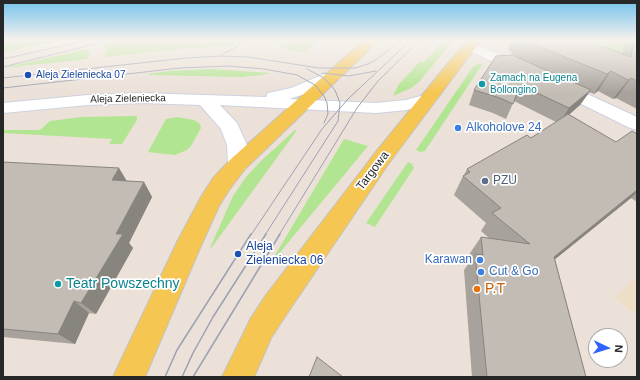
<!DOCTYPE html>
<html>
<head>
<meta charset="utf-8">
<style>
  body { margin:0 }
  #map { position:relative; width:640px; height:380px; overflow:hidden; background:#ebe1d8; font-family:Arial,sans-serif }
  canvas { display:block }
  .frame { position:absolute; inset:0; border:4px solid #272727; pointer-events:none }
  .north { position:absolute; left:588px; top:328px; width:40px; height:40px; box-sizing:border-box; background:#fff; border:1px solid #a9a9a9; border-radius:50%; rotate:94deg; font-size:11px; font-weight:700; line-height:16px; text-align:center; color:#272727 }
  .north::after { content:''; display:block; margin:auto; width:14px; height:18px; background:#3063ff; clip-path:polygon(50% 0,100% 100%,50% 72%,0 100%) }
</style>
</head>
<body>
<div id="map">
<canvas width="640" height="380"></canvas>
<div class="frame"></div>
<div class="north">N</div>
</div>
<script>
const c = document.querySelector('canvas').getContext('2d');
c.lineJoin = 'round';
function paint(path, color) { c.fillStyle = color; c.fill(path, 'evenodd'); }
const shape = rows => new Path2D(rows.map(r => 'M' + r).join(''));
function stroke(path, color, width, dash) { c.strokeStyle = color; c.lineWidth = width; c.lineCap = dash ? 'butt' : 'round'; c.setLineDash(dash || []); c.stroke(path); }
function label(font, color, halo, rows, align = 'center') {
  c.font = font + ' Arial,sans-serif'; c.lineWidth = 3.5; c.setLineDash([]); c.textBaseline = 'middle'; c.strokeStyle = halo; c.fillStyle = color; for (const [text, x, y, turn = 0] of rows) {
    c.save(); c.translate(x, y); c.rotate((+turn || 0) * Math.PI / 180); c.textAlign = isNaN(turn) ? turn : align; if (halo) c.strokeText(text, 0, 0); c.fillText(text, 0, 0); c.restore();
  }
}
paint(shape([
  [637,276,637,315,615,298]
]), '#eedec6');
paint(shape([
  [3,40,58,40,48,43,14,50,14,51,9,52,8,51,3,52],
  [117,40,238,40,232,46,180,49,104,57,107,49,102,45],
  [269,40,321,40,307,51,302,52,285,49],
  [444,40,454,40,419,82,411,88,393,96,399,84,415,67,419,62,423,63],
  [606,40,625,40,621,58,602,55],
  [86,49,90,53,87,59,3,68],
  [483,63,425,151,420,152,416,150,473,67,476,65],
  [211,69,271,73,263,75,241,77,148,75,148,74,169,71],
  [135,116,137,117,137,120,122,144,109,144,112,139,3,133,3,130,40,130,50,121,82,117],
  [177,117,194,120,200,124,201,128,191,146,187,150,175,155,148,152,166,119],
  [295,130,297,130,212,247,210,248,233,196,246,177,261,161],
  [344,139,368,146,268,267],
  [408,162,412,164,414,168,375,227,366,223]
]), '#b2e591');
const minor = shape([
  [470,42,530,67,532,70,530,73,524,75,518,73,465,49,463,46,465,43,470,42],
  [334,70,340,72,342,75,340,78,321,89,289,99,376,103,406,100,428,94,434,95,437,99,434,103,407,110,376,113,220,105,237,123,247,145,248,164,245,169,238,171,231,169,228,164,227,145,221,129,200,105,142,103,88,105,3,113,3,103,88,95,142,93,266,97,268,93,291,88,334,70],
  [559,81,637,117,637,130,630,128,553,90,551,86,553,82,559,81]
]);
const major = shape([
  [364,40,379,40,245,169,229,190,219,206,200,248,145,377,113,377,178,240,201,197,213,178,231,159,364,40],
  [467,40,481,40,389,163,286,315,271,338,254,377,222,377,251,318,266,295,375,153,467,40]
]);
stroke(minor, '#cdd2e1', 2);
stroke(major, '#c3c3c3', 2);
paint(minor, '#fff');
paint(major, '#f6c652');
stroke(shape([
  [221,55,236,47,243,40],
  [3,59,89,40],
  [3,67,111,40],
  [322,73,349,76,376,71],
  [3,78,186,58,220,56,248,57,319,68,355,68,368,64,377,59,401,40],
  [3,88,180,68,228,66,264,69,297,75,315,85,324,96,327,103,328,114,324,123],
  [251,235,322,129,348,99,411,40],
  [265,235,338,121,340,103,335,90,324,78,307,69],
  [279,235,357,108,378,81,420,40]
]), '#9ba0b3', 1);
stroke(shape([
  [165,377,177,350,251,234],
  [182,377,193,353,213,317,266,234],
  [193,377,280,234]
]), '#9ba0b3', 1.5);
paint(shape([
  [512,40,585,40,622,54,625,40,637,40,637,109,616,98,613,99,598,91,594,94,589,92,580,105,569,115,616,142,637,134,637,202,631,198,555,259,586,377,472,377,464,270,471,260,470,253,481,237,489,238,481,231,486,223,454,195,463,176,464,175,467,169,531,138,556,122,514,101,506,119,493,113,469,105,474,90,515,56,508,49],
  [3,162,127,181,144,182,152,197,129,243,133,248,96,314,89,313,75,344,3,337]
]), '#a7a29b');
paint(shape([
  [611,71,598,91,594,94,607,74],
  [631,78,616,98,613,99,628,80],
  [591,90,580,105,559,123,569,108],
  [119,168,128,183,112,180],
  [144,182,152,197,129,243,133,248,96,314,81,303,116,234],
  [637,190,637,192,631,198,538,273,554,257],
  [74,301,89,313,75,344,58,334]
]), '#88847e');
const building = shape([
  [526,40,585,40,631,57,634,40,637,40,637,81,631,78,628,80,611,71,607,74,528,42,526,40],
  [512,55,591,90,569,108,520,85,513,104,500,98,474,90,496,56,512,55],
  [568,114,616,142,632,131,637,134,637,190,554,257,586,377,487,377,475,254,483,255,481,237,530,244,492,213,501,208,463,176,470,172,467,169,527,135,531,138,568,114],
  [3,162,119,168,112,180,144,182,116,234,123,234,81,303,74,301,58,334,3,329,3,162],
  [317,357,343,377,309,377,317,357]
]);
paint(building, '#c2bcb4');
stroke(building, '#88847e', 1);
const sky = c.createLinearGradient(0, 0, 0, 93);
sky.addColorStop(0, '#73c1ec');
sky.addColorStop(0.43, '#f6f2ed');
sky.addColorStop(1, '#f6f2ed00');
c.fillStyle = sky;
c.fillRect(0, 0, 640, 93);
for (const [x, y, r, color] of [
  [28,75,4,"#1a4fb4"],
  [482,84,4,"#0f9aa8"],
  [458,128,4,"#3f7fe0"],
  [485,181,4,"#5c6f8a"],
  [238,254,4,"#1a4fb4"],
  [480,260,4,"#3f7fe0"],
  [481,272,4,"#3f7fe0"],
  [58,284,4,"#0f9aa8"],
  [477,289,4,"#e8710a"]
]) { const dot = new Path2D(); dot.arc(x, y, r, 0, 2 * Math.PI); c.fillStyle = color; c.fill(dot); stroke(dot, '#fff', 1.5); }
label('10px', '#164399', '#fff', [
  ["Aleja Zieleniecka 07",36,75]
], 'left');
label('10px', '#0d838f', '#fff', [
  ["Zamach na Eugena",490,78],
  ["Bollongino",490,90]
], 'left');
label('10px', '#272727', '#fff', [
  ["Aleja Zieleniecka",128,99,-1]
]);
label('12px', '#366cbe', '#fff', [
  ["Alkoholove 24",466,128],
  ["Karawan",472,260,"right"],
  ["Cut & Go",489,272]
], 'left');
label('12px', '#272727', '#fff', [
  ["Targowa",373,171,-53]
]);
label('12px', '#4e5e75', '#fff', [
  ["PZU",493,181]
], 'left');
label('12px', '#164399', '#fff', [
  ["Aleja",246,247],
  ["Zieleniecka 06",246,261]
], 'left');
label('14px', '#0d838f', '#fff', [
  ["Teatr Powszechny",66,284]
], 'left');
label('14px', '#c56008', '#fff', [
  ["P.T",485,289]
], 'left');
</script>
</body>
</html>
